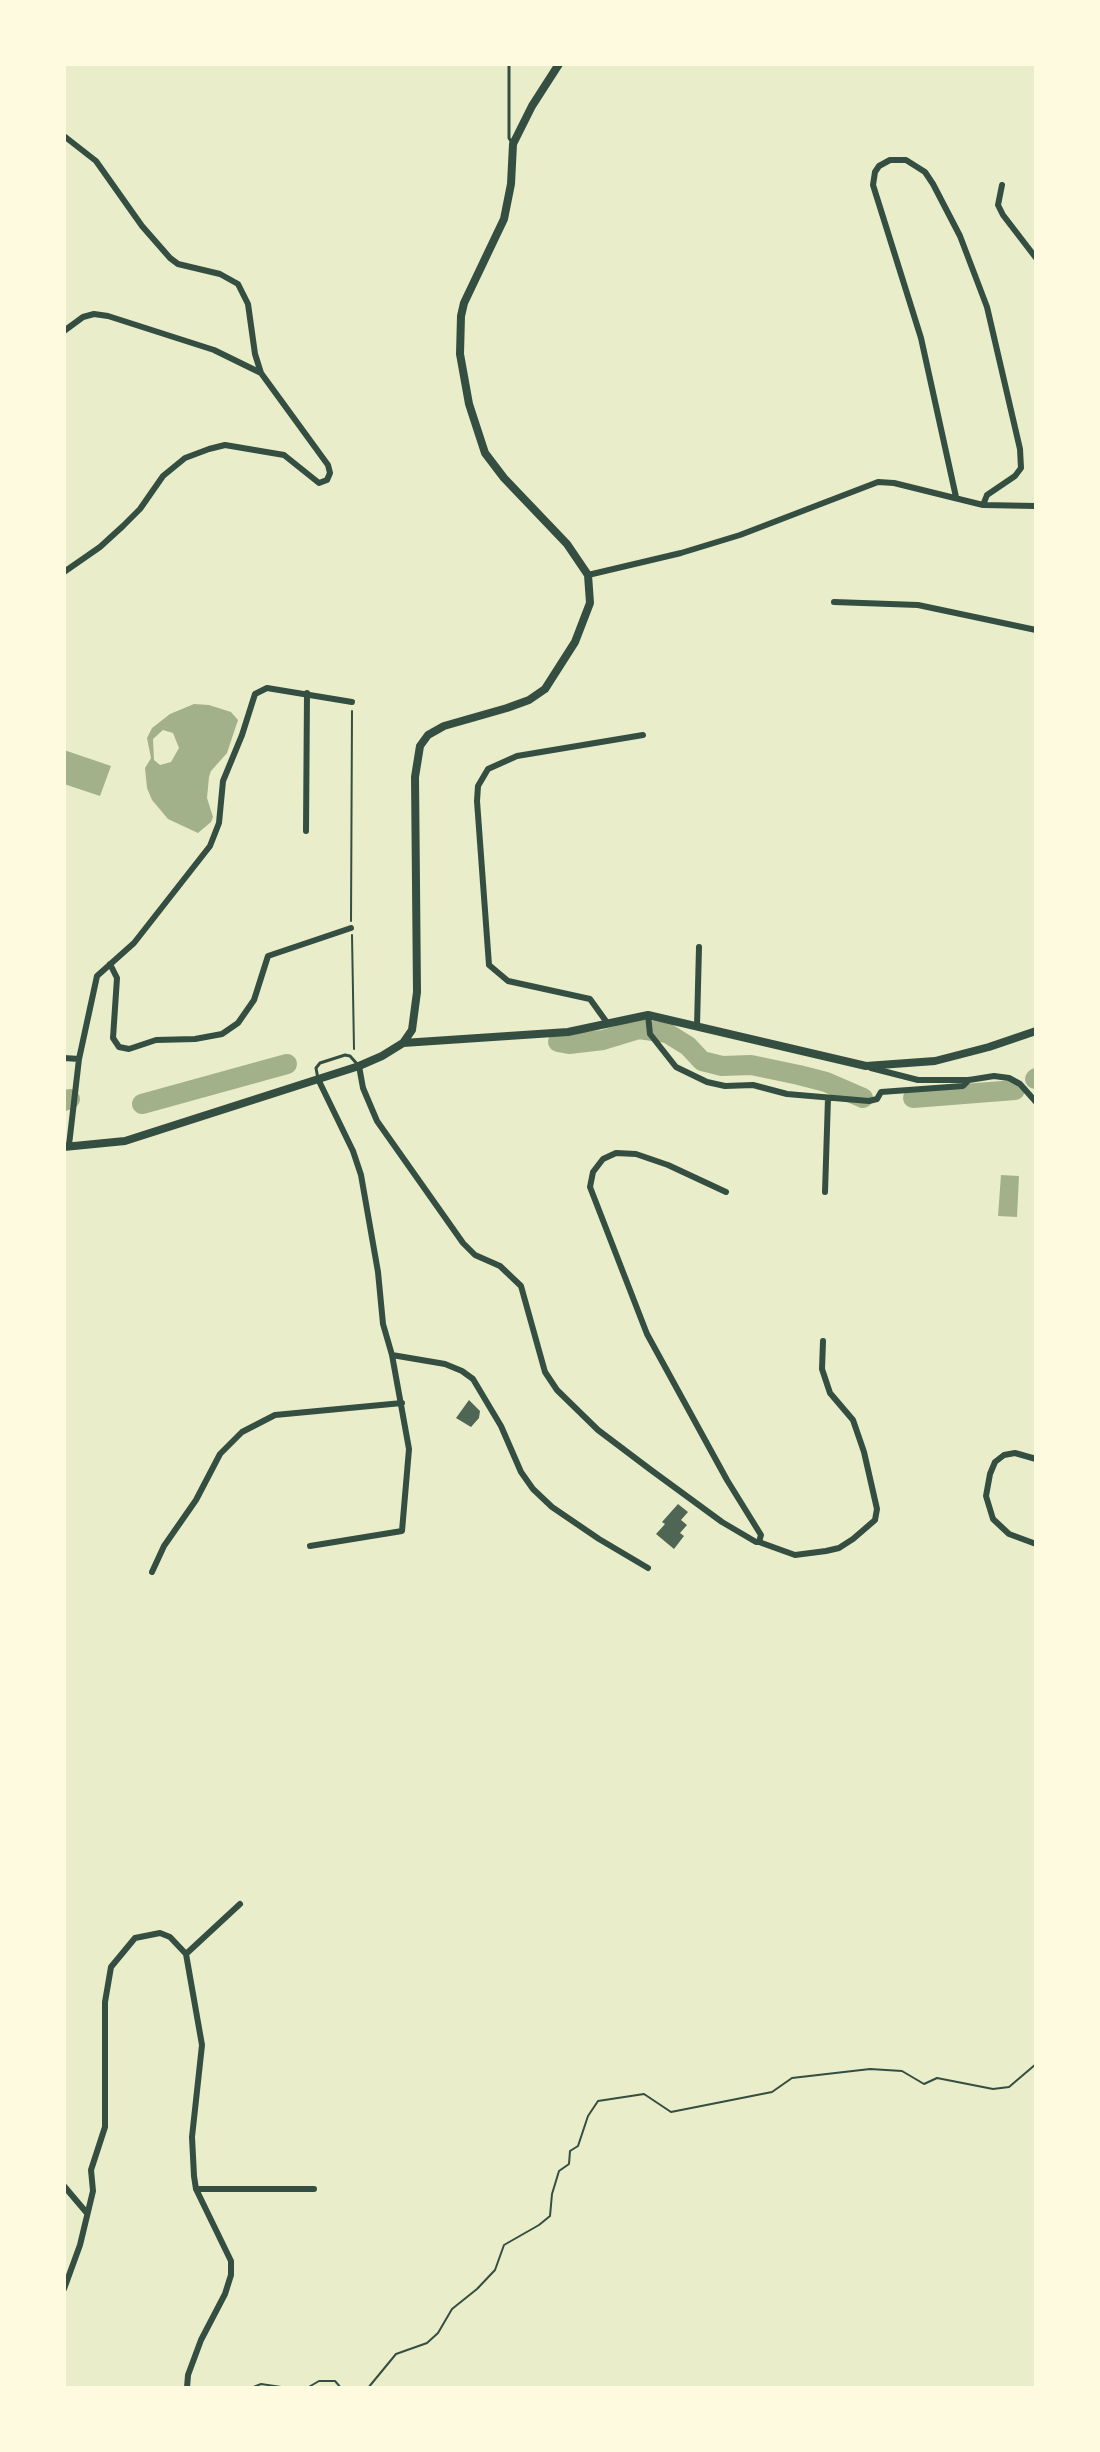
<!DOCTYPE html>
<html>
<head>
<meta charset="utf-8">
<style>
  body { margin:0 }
  #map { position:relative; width:1100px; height:2452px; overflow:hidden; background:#e9edc9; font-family:"PT Serif",serif }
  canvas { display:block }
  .frame { position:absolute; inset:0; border:66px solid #fefae0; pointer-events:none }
</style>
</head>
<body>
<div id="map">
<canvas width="1100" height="2452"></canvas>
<div class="frame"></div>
</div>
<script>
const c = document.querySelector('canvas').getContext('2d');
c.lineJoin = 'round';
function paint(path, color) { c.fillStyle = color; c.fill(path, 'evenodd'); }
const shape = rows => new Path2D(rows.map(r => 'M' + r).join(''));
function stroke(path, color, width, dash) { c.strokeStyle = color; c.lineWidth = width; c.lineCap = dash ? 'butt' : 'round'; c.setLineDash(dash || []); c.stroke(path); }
paint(shape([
  [194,704,209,705,231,712,238,720,227,753,211,771,209,777,207,798,213,817,211,822,198,833,168,819,152,800,147,788,145,768,151,758,147,738,152,728,170,714],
  [163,730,173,733,179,748,171,762,160,765,154,760,153,739],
  [64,750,111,766,100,796,64,784],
  [1001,1175,1019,1176,1017,1217,998,1216]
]), '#a3b18a');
stroke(shape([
  [558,1042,569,1044,603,1040,639,1029,667,1033,688,1046,702,1061,722,1066,751,1065,799,1075,826,1082,863,1098],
  [1035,1079,1036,1078],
  [913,1098,1015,1090],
  [64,1101,70,1099],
  [142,1104,287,1064]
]), '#a3b18a', 20);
paint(shape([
  [469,1400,480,1411,479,1418,471,1427,456,1418],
  [678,1504,688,1512,681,1520,687,1525,680,1533,684,1536,674,1549,656,1534,665,1524,662,1522]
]), '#4f6655');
stroke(shape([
  [351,921,352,711],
  [352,935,354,1049],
  [251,2388,261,2384,288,2388],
  [307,2388,319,2381,335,2381,341,2388],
  [368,2388,396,2354,427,2343,438,2333,452,2309,477,2289,495,2270,504,2245,539,2225,550,2216,552,2194,559,2171,569,2164,570,2151,578,2146,588,2116,598,2101,644,2094,671,2112,772,2092,792,2078,870,2069,902,2071,924,2084,937,2078,993,2089,1009,2087,1036,2064]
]), '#344e41', 2);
stroke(shape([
  [509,64,509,138,512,143],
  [318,1079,316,1068,320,1063,345,1055,350,1056,358,1065]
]), '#344e41', 3);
stroke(shape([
  [64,136,96,161,142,226,170,258,178,264,220,274,238,284,248,304,255,354,261,373,328,465,330,473,327,480,319,483,284,455,225,445,209,449,185,458,163,476,140,509,123,526,100,547,64,572],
  [1002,185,998,205,1003,215,1036,258],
  [64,331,83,317,94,314,108,316,214,350,261,373],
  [956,497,921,338,873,185,875,172,879,166,890,160,906,160,925,172,933,184,960,236,987,307,1020,449,1021,468,1015,476,987,495,983,505],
  [588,575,681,553,740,535,878,482,894,483,983,505,1036,506],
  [834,602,918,605,1036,630],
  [306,831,307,693],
  [110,964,117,978,113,1038,119,1047,129,1049,156,1040,195,1039,222,1034,238,1023,254,1000,268,956,351,928],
  [648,1015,650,1034,676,1067,707,1082,725,1086,753,1085,787,1094,869,1101,877,1099,881,1092,963,1086,969,1080],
  [608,1024,590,999,508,981,489,965,477,801,478,786,488,769,517,756,643,735],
  [697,1026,699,947],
  [64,1058,79,1059],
  [359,1066,363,1088,377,1121,463,1243,475,1255,500,1266,521,1286,545,1372,557,1390,598,1430,651,1470,722,1522,756,1542,759,1542,761,1535,727,1480,647,1334,590,1187,593,1172,603,1159,616,1153,636,1154,668,1165,726,1192],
  [871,1068,918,1080,969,1080,994,1076,1009,1078,1020,1084,1036,1102],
  [69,1145,79,1059,97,976,134,943,210,846,219,823,223,781,242,735,255,694,267,688,352,702],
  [825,1192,828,1098],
  [392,1355,445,1364,462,1371,473,1379,501,1426,521,1472,533,1489,552,1507,599,1539,648,1568],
  [1036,1459,1015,1453,1004,1455,995,1462,990,1474,986,1496,993,1519,1009,1534,1036,1544],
  [759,1542,795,1555,826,1551,839,1548,853,1539,875,1520,877,1509,864,1452,853,1420,830,1393,822,1369,823,1341],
  [310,1546,402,1531,409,1449,392,1355,383,1324,378,1272,361,1175,353,1151,318,1079],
  [152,1572,164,1546,196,1500,220,1454,242,1432,275,1415,402,1403],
  [186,1954,240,1904],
  [64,2186,86,2212],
  [196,2189,314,2189],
  [64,2289,80,2245,93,2191,91,2170,105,2127,105,2002,111,1967,135,1938,160,1933,170,1937,186,1954,202,2045,192,2137,194,2176,196,2189,231,2261,231,2275,225,2294,201,2340,188,2375,187,2388]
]), '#344e41', 6);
stroke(shape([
  [403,1043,568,1032,648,1015,866,1066,935,1061,989,1047,1036,1031],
  [64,1147,125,1141,359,1066,382,1056,403,1043,412,1030,417,992,415,777,420,746,428,735,444,726,507,708,529,700,545,689,575,642,590,603,588,575,567,544,504,478,485,453,469,404,460,354,461,316,464,303,504,219,511,184,513,144,532,106,559,64]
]), '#344e41', 8);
</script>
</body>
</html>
